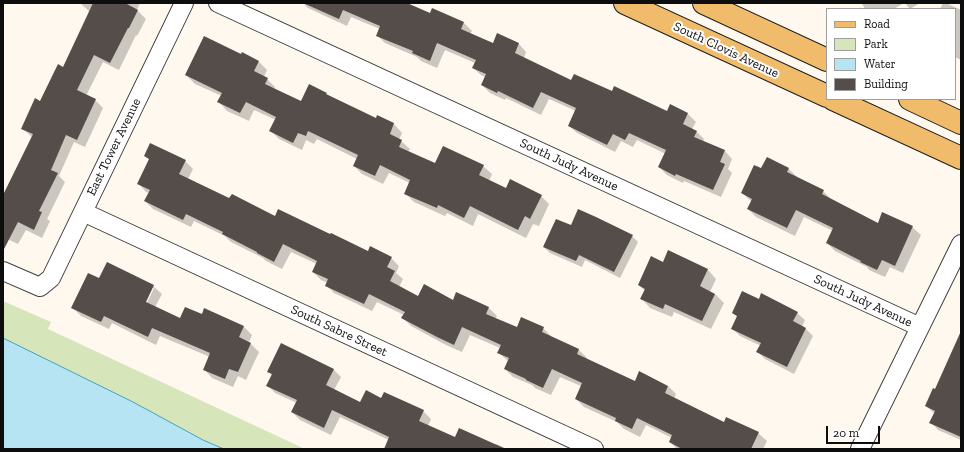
<!DOCTYPE html>
<html>
<head>
<meta charset="utf-8">
<style>
  body { margin:0 }
  #map { position:relative; width:964px; height:452px; overflow:hidden; background:#fef8ee; font-family:"Zilla Slab",serif }
  canvas { display:block }
  .frame { position:absolute; inset:0; border:4px solid #0d0d0d; pointer-events:none }
  .legend { position:absolute; left:826px; top:8px; width:130px; height:92px; box-sizing:border-box; background:#fff; border:1px solid #9e9e9e; margin:0; padding:5px 7px; list-style:none; font-size:12px; color:#0d0d0d }
  .legend li { display:flex; align-items:center; gap:8px; height:20px }
  .legend b { width:20px; border:1px solid #9e9e9e }
  .scale { position:absolute; left:826px; top:426px; width:54px; height:18px; box-sizing:border-box; border:2px solid #0d0d0d; border-top:0; padding-left:5px; font-size:12px; line-height:14px; white-space:nowrap; color:#0d0d0d; -webkit-text-stroke:3px #fff; paint-order:stroke }
</style>
</head>
<body>
<div id="map">
<canvas width="964" height="452"></canvas>
<div class="frame"></div>
<ul class="legend">
<li><b style="height:5px;background:#f0bc6c"></b>Road</li>
<li><b style="height:11px;background:#d7e6ba"></b>Park</li>
<li><b style="height:11px;background:#b6e4f2"></b>Water</li>
<li><b style="height:11px;background:#554d4a"></b>Building</li>
</ul>
<div class="scale">20 m</div>
</div>
<script>
const c = document.querySelector('canvas').getContext('2d');
c.lineJoin = 'round';
function paint(path, color) { c.fillStyle = color; c.fill(path, 'evenodd'); }
const shape = rows => new Path2D(rows.map(r => 'M' + r).join(''));
function stroke(path, color, width, dash) { c.strokeStyle = color; c.lineWidth = width; c.lineCap = dash ? 'butt' : 'round'; c.setLineDash(dash || []); c.stroke(path); }
function label(font, color, halo, rows, align = 'center') {
  c.font = font + ' "Zilla Slab",serif'; c.lineWidth = 4; c.setLineDash([]); c.textBaseline = 'middle'; c.strokeStyle = halo; c.fillStyle = color; for (const [text, x, y, turn = 0] of rows) {
    c.save(); c.translate(x, y); c.rotate((+turn || 0) * Math.PI / 180); c.textAlign = isNaN(turn) ? turn : align; if (halo) c.strokeText(text, 0, 0); c.fillText(text, 0, 0); c.restore();
  }
}
paint(shape([
  [3,301,51,322,48,329,305,449,3,449]
]), '#d7e6ba');
const water = shape([
  [3,338,133,402,203,440,224,449,3,449,3,338]
]);
paint(water, '#b6e4f2');
stroke(water, '#41a3c5', 1);
paint(shape([
  [81,3,140,3,137,10,146,19,137,36,136,35,119,70,103,62,86,96,95,100,103,108,85,147,74,142,59,176,65,182,47,219,50,221,42,238,26,230,18,244,3,237,3,194,4,195,33,138,23,129,64,68,90,12,81,4],
  [303,3,405,3,430,14,432,9,464,23,472,31,470,34,493,44,498,34,519,44,526,52,524,58,572,82,613,92,667,113,670,106,688,114,696,122,692,129,696,131,704,139,703,142,725,151,732,159,728,169,732,173,721,197,684,181,683,183,667,175,659,167,666,154,637,140,633,147,621,141,615,152,577,133,569,126,576,111,549,99,541,115,506,98,505,100,490,93,482,85,485,77,481,75,473,68,475,63,445,50,437,68,421,61,417,57,385,43,377,35,380,29,351,17,347,26,308,8],
  [862,3,904,3,894,9,865,9],
  [905,3,920,3,910,9],
  [943,3,946,3,961,10,961,60,955,57,955,9,940,9],
  [242,54,259,62,267,70,264,77,267,79,275,87,274,90,301,103,326,94,329,96,376,119,378,116,394,124,402,133,399,140,401,141,410,149,408,152,436,165,483,166,492,174,489,181,506,190,541,196,549,204,539,226,533,224,526,238,478,214,473,226,447,213,445,216,414,202,405,193,410,183,389,173,383,184,362,174,354,166,357,159,317,139,314,144,306,140,302,150,279,139,271,131,276,120,254,110,249,121,227,111,219,102,222,96,195,84,186,75,241,55],
  [145,155,185,161,193,169,188,179,230,199,368,252,391,258,399,266,396,273,403,279,399,287,418,298,454,301,457,294,489,308,497,316,495,319,518,328,543,328,551,336,551,337,579,350,587,358,586,360,635,382,668,386,676,394,674,399,724,424,758,433,767,441,763,449,677,449,670,442,672,438,646,425,640,437,624,429,617,422,584,407,576,399,581,386,560,377,551,395,535,388,532,385,513,377,505,369,508,361,499,353,500,348,470,335,462,352,446,345,411,326,403,318,404,315,377,302,372,311,334,293,326,285,328,283,321,280,313,272,317,264,291,252,282,269,266,261,263,258,231,242,225,236,194,221,191,227,153,209,145,201,149,193,146,192,138,183,150,160],
  [761,169,789,169,797,177,796,177,823,191,831,199,831,200,878,224,912,227,921,235,903,273,890,267,885,277,869,270,867,267,835,251,827,243,833,231,804,217,795,236,756,217,748,209,752,202,742,193],
  [572,227,632,236,638,242,620,278,585,260,582,267,550,253,544,247],
  [669,252,708,270,716,279,710,292,715,294,724,303,711,329,674,312,672,317,650,308,642,299,645,291,639,285,663,263],
  [99,280,153,286,162,294,155,307,181,320,202,316,205,309,244,327,252,335,249,342,259,352,246,380,238,376,233,387,212,378,204,369,210,357,160,336,156,345,112,323,109,329,81,316,73,308],
  [152,288,154,288,145,307,143,306],
  [759,301,797,313,805,320,802,327,806,329,813,336,794,374,765,359,758,352,761,346,740,336,732,328,738,317,733,313],
  [961,357,961,440,938,430,931,422,935,414,926,406,935,390],
  [333,369,341,377,334,390,361,403,381,399,423,411,431,419,428,426,455,438,495,445,496,444,507,449,385,449,389,440,340,417,331,435,300,420,292,412,297,403,275,393,267,385,272,375,268,371]
]), '#0003');
paint(shape([
  [93,3,125,3,138,10,129,28,128,28,110,63,94,55,77,90,96,99,77,140,66,135,51,170,58,173,39,211,42,212,34,230,18,222,3,251,3,195,33,134,21,129,35,98,40,101,58,64,63,67],
  [303,3,407,3,430,13,432,8,464,22,461,29,493,43,497,33,519,43,515,53,571,80,574,74,612,91,614,86,667,111,670,104,688,113,683,124,697,131,694,137,725,150,720,162,725,164,713,190,676,174,675,176,658,167,666,150,629,133,625,140,613,134,607,145,568,126,576,108,541,92,533,108,498,91,497,93,481,85,486,74,472,68,476,60,437,43,430,61,412,53,413,51,376,36,380,26,343,10,339,19],
  [204,36,241,54,242,52,259,61,254,71,268,78,265,84,301,101,309,84,327,93,326,94,376,118,377,115,394,123,390,134,402,140,399,147,435,163,443,146,484,165,479,175,506,188,510,179,542,195,530,219,525,216,518,230,470,206,464,218,438,205,437,208,404,194,410,180,380,165,375,176,353,166,358,155,308,131,306,136,298,133,293,143,269,131,276,117,246,102,240,113,217,102,222,93,185,75],
  [150,143,186,160,179,174,229,198,232,194,275,216,278,209,330,234,331,233,368,251,370,246,392,257,387,267,395,271,390,281,418,296,424,284,453,300,456,292,489,307,486,314,517,327,521,317,544,327,542,332,579,349,577,354,635,381,639,371,668,386,665,393,724,422,726,417,759,432,751,449,682,449,669,442,672,435,637,418,632,429,615,421,616,418,575,399,582,383,552,369,543,388,526,380,526,379,504,369,509,358,497,353,501,345,462,327,454,345,437,337,401,318,405,312,369,294,364,304,325,286,328,279,312,272,317,261,283,244,274,262,257,253,257,252,222,234,223,232,186,214,183,220,144,201,150,190,137,184,149,159,144,156],
  [767,157,789,168,787,172,824,190,822,194,878,223,882,212,913,226,895,266,882,260,877,270,860,262,861,261,826,243,833,228,796,210,787,228,747,209,752,199,741,193,754,165,761,168],
  [578,209,596,217,633,235,614,272,579,255,576,261,543,247,556,219,571,225],
  [668,250,708,269,700,286,715,294,702,321,665,304,663,309,640,299,645,289,638,285,651,256,663,262],
  [107,262,154,285,146,302,180,318,185,307,202,314,204,308,244,326,239,337,251,343,238,372,229,369,225,379,203,370,210,353,152,328,148,337,104,316,101,322,71,308,88,273,99,278],
  [742,291,759,299,761,293,798,312,793,321,806,328,787,367,756,352,761,343,731,329,737,316,732,313],
  [961,331,961,437,929,423,935,411,925,406,933,388,935,389],
  [281,343,334,369,326,385,360,402,366,390,381,398,384,392,424,410,419,421,455,437,459,428,506,449,384,449,389,437,332,410,324,428,291,412,297,400,266,386,272,374,267,372]
]), '#554d4a');
const minor = shape([
  [218,3,920,327],
  [83,212,594,449],
  [3,271,40,287,51,278,184,3],
  [860,449,961,244]
]);
const primary = shape([
  [625,3,827,96],
  [704,3,827,60],
  [833,99,961,158],
  [910,99,961,123]
]);
stroke(minor, '#404040', 20);
stroke(primary, '#1e1e1e', 24);
stroke(minor, '#fff', 18);
stroke(primary, '#f0bc6c', 22);
label('13px', '#0d0d0d', '#fff', [
  ["South Clovis Avenue",726,50,25],
  ["East Tower Avenue",114,147,-64],
  ["South Judy Avenue",569,165,25],
  ["South Judy Avenue",863,301,25],
  ["South Sabre Street",339,331,25]
]);
</script>
</body>
</html>
